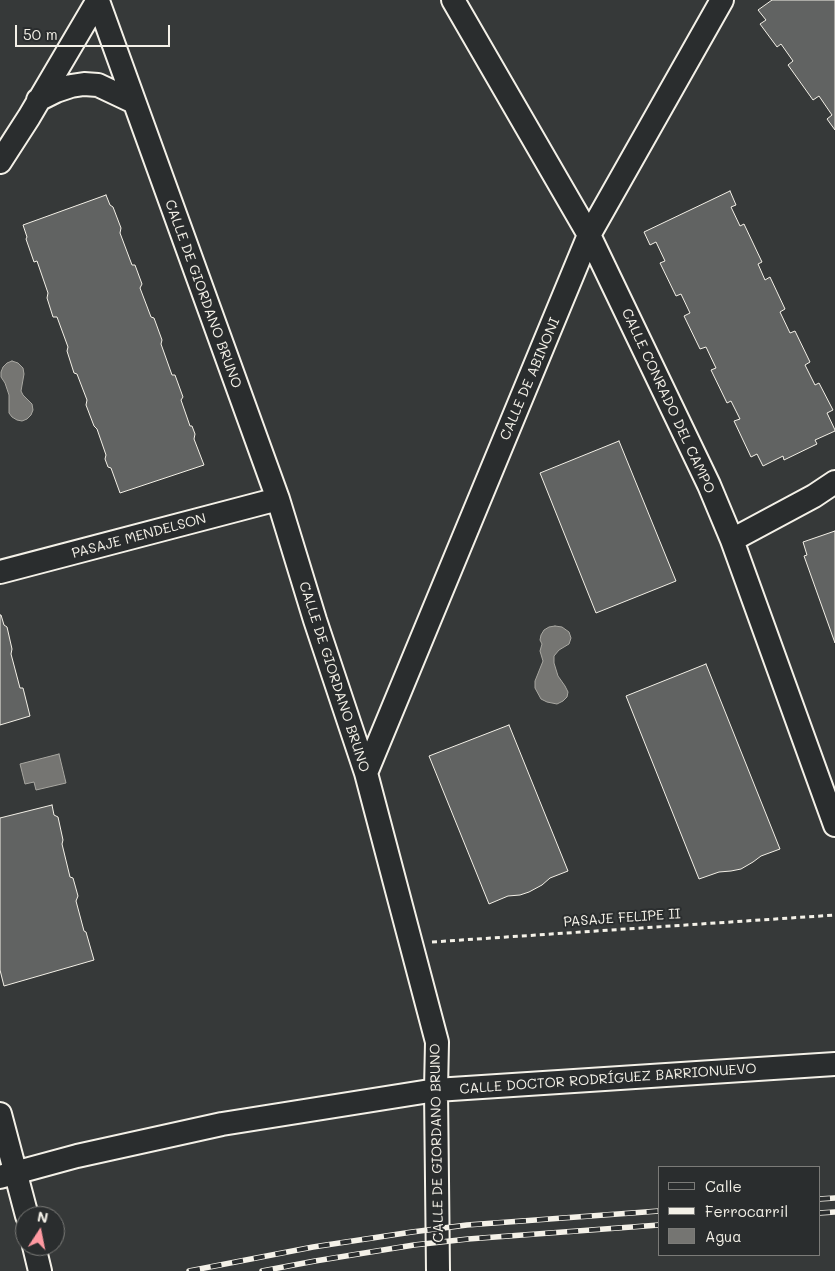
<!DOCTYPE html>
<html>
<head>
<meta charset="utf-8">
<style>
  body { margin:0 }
  #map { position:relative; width:835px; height:1271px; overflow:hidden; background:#363939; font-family:Mali,sans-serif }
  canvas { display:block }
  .legend { position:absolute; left:658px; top:1166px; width:162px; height:90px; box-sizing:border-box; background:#2a2d2e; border:1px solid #7b7b78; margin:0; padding:6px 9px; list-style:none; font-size:15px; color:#f4f1e8 }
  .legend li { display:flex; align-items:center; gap:10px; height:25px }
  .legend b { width:25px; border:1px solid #7b7b78 }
  .north { position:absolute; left:15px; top:1206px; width:50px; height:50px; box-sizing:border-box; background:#2a2d2e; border:1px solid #7b7b78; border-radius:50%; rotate:11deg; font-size:14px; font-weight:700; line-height:20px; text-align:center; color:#f4f1e8 }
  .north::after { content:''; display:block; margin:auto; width:18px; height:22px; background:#ff9aa2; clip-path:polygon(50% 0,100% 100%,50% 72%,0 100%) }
  .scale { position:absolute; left:15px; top:25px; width:155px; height:22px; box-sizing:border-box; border:2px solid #f4f1e8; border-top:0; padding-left:6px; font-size:15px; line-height:18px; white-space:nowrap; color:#f4f1e8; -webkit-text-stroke:4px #2a2d2e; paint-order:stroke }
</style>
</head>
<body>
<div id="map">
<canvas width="835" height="1271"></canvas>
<ul class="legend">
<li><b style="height:6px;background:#2a2d2e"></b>Calle</li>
<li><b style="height:6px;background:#f4f1e8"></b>Ferrocarril</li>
<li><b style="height:14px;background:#757572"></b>Agua</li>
</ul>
<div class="north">N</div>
<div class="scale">50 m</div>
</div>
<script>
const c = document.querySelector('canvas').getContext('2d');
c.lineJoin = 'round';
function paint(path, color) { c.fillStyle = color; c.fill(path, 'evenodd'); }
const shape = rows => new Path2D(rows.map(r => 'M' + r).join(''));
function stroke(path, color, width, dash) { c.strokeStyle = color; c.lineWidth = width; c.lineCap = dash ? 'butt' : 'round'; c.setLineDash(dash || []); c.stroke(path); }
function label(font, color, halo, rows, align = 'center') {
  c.font = font + ' Mali,sans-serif'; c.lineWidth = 4; c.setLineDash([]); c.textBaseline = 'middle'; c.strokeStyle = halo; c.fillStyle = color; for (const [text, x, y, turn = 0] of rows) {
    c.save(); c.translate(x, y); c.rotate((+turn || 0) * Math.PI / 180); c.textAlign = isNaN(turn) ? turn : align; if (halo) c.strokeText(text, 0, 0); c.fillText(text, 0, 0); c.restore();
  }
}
const water = shape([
  [12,361,18,363,23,368,24,374,21,391,23,395,32,404,33,410,31,415,27,419,22,421,17,420,12,417,9,413,9,395,5,383,1,377,1,372,3,367,7,363,12,361],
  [555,626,562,627,569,632,571,638,569,644,559,650,554,656,554,663,558,676,565,686,568,692,567,697,563,701,557,704,547,702,541,699,535,688,535,681,543,661,540,651,542,644,540,640,541,635,544,630,549,627,555,626],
  [59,754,66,783,36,790,34,782,25,784,20,764,59,754]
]);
paint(water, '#757572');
stroke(water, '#a8a7a1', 1);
const building = shape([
  [772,0,835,0,835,130,827,119,832,115,819,96,813,100,788,65,793,61,781,44,777,47,760,24,766,20,758,10,772,0],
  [730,191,736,205,731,207,740,226,744,224,762,262,758,264,765,280,770,277,785,309,780,312,790,333,795,331,810,362,805,365,815,385,819,383,833,410,827,413,835,430,835,431,815,440,817,444,784,460,783,456,763,466,757,454,751,457,734,421,740,419,731,401,727,403,711,370,716,368,706,347,700,349,684,316,690,313,681,294,676,296,660,263,665,261,656,242,650,245,644,232,730,191],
  [106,195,110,205,113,207,121,228,120,233,132,265,135,265,142,284,140,288,151,317,154,318,162,340,161,344,172,375,175,375,183,397,181,400,190,426,192,426,195,434,194,439,204,465,120,493,111,468,108,467,105,459,106,455,97,429,94,426,86,405,87,400,77,374,74,373,67,351,68,347,57,317,53,317,47,298,48,293,37,261,34,262,26,239,27,237,23,225,106,195],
  [619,441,676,581,596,613,540,473,619,441],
  [835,531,835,643,804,556,807,555,803,542,835,531],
  [0,615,1,615,4,625,7,627,12,649,11,654,20,688,23,688,30,716,0,725,0,615],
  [706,664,780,849,761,856,753,862,741,869,731,871,719,872,699,879,626,696,706,664],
  [509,725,568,871,550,878,542,885,529,892,520,895,508,896,489,904,429,756,509,725],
  [52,805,54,815,58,817,63,840,62,844,70,877,73,878,78,896,76,901,84,931,86,932,94,960,4,986,0,970,0,818,52,805]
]);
paint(building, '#616362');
stroke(building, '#f4f1e8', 1);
const minor = shape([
  [453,0,589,235,709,485,732,540,835,825],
  [98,1,278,499,315,620,366,773,437,1042,436,1090,438,1271],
  [38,100,56,91,71,86,84,84,98,85,134,102],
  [0,162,29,117,98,0],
  [732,540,814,496,835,482],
  [0,572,278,499],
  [366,773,589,235,722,0],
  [0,1114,27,1216],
  [0,1177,77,1156,222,1124,436,1090,835,1064],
  [34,1246,40,1271]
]);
stroke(minor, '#f4f1e8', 26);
stroke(shape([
  [432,942,835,915]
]), '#f4f1e8', 3, [5, 4]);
stroke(minor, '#2a2d2e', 22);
const rail = shape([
  [819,1199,835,1198],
  [819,1213,835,1212],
  [189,1271,313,1247,412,1232,467,1225,659,1211],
  [262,1271,315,1261,414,1245,468,1239,659,1225]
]);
stroke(rail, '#f4f1e8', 5.5);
stroke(rail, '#2a2d2e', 4, [11]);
label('14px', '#f4f1e8', '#2a2d2e', [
  ["CALLE DE GIORDANO BRUNO",203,294,70],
  ["CALLE DE ABINONI",530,379,-67],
  ["CALLE CONRADO DEL CAMPO",668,401,65],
  ["PASAJE MENDELSON",139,536,-15],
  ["CALLE DE GIORDANO BRUNO",334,677,72],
  ["PASAJE FELIPE II",622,918,-4],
  ["CALLE DOCTOR RODRÍGUEZ BARRIONUEVO",608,1079,-4],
  ["CALLE DE GIORDANO BRUNO",437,1143,-91]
]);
</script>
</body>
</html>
